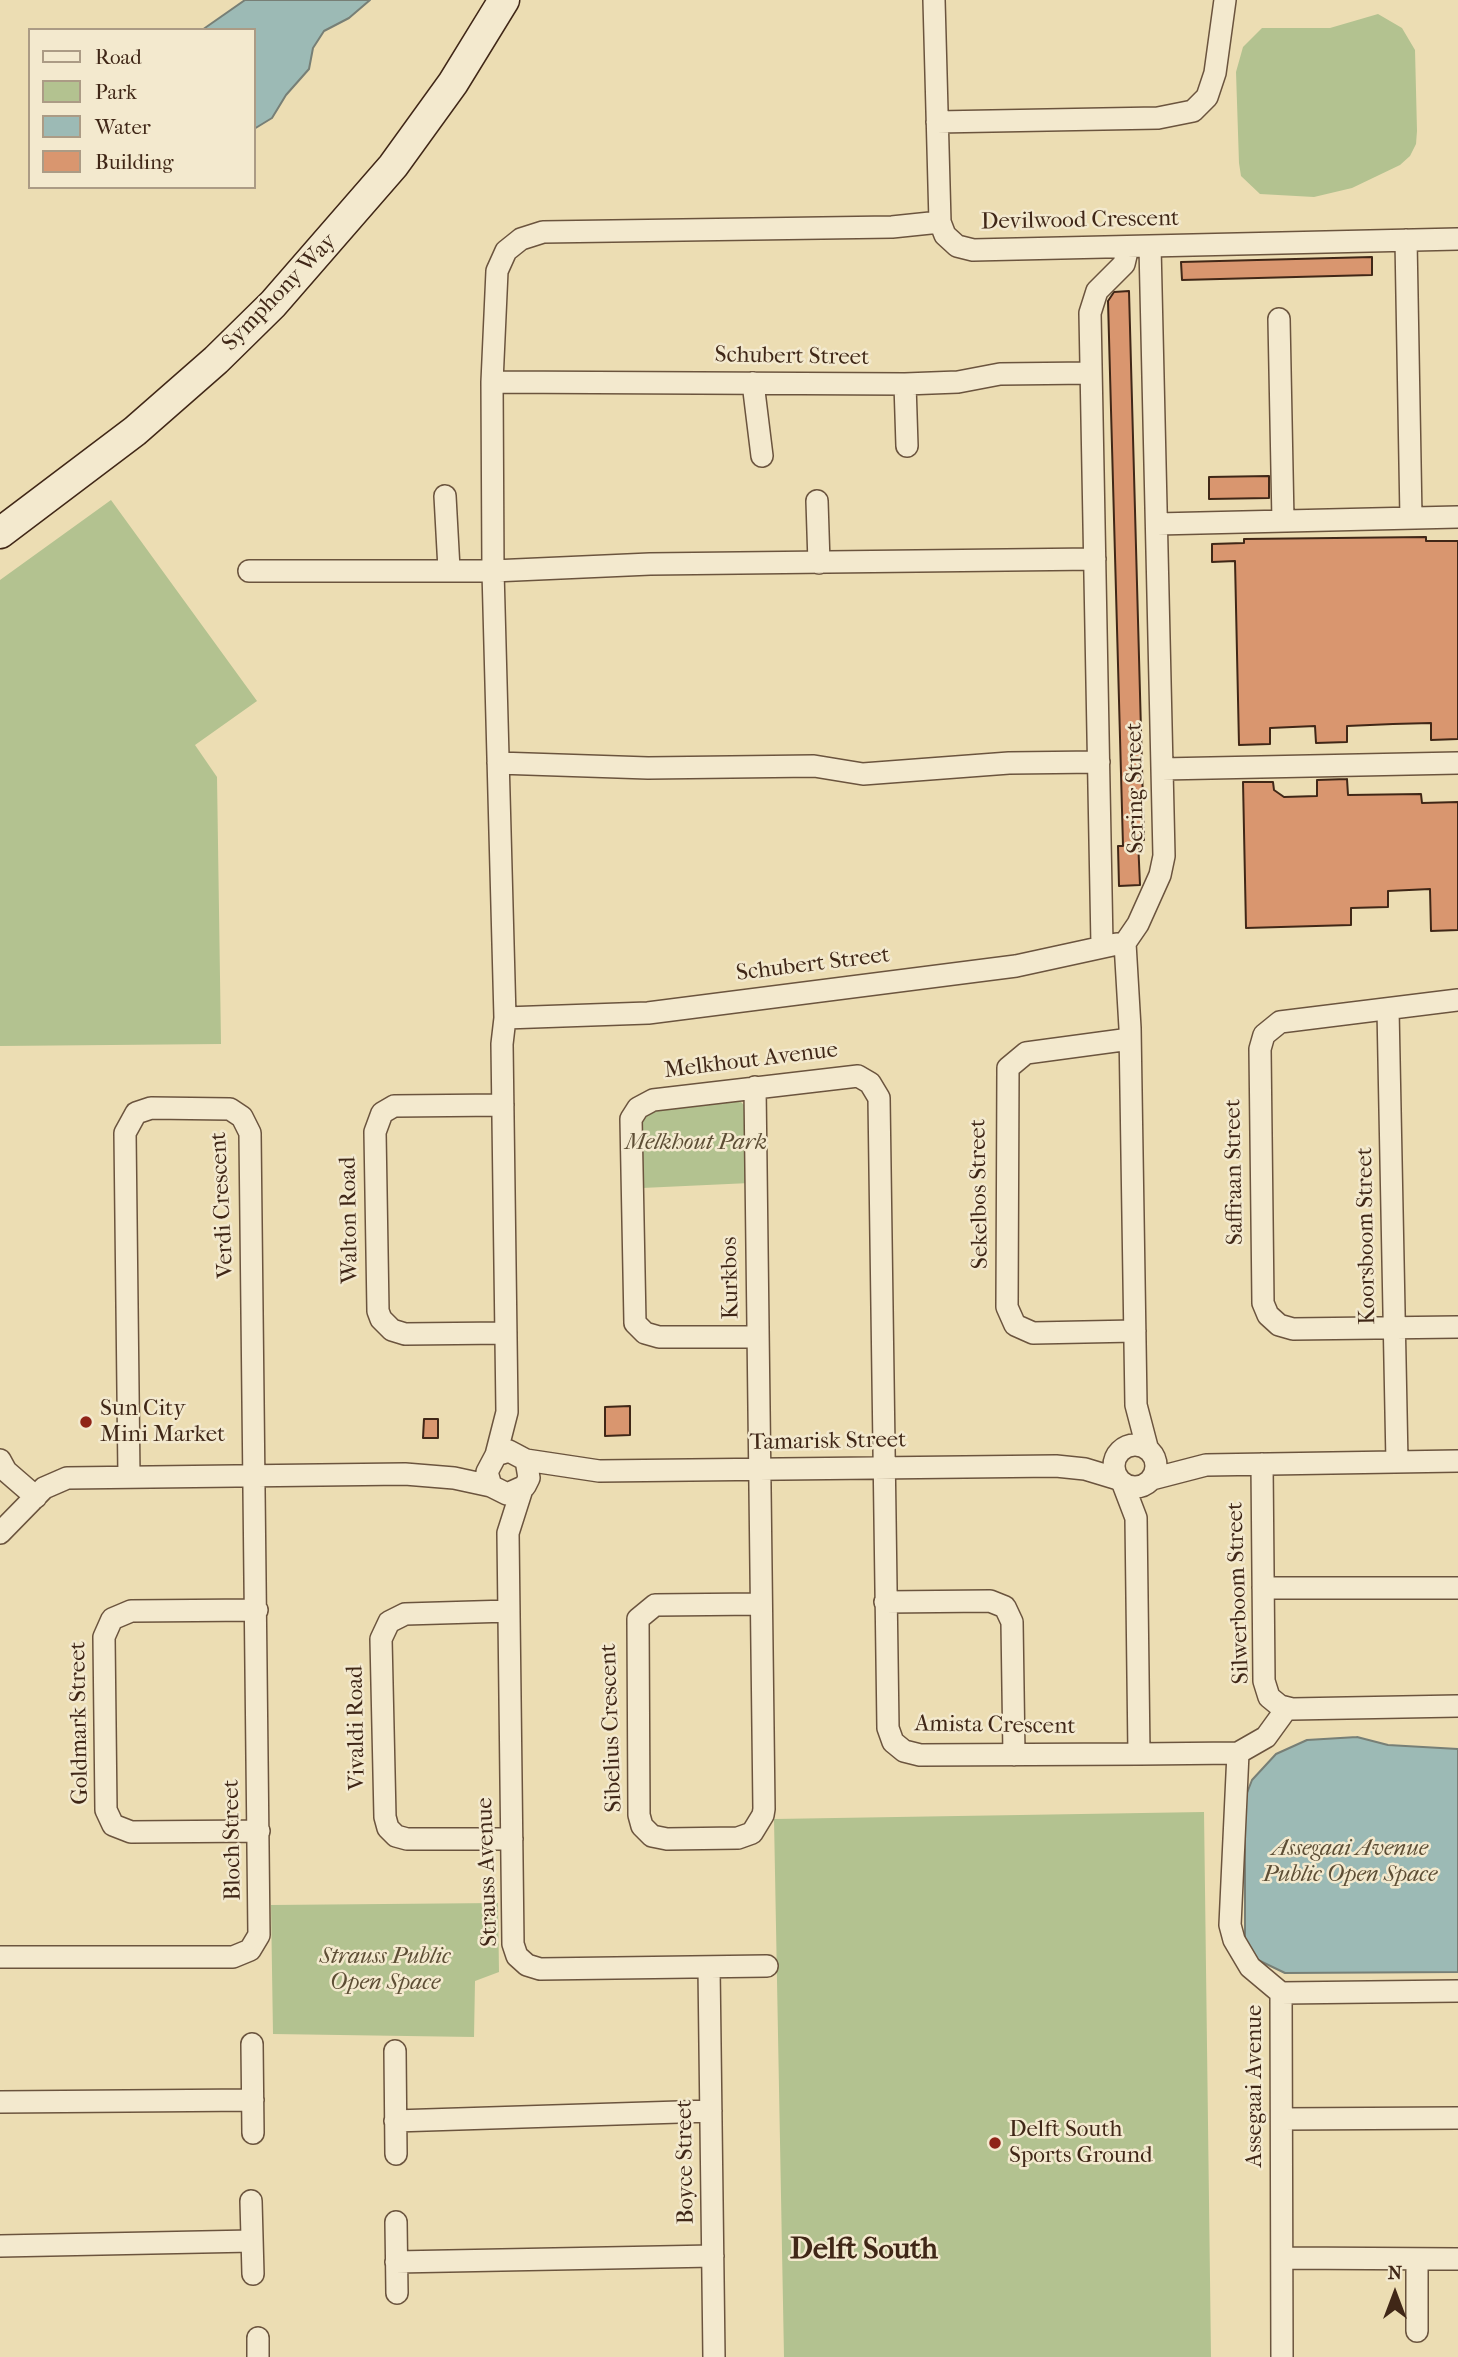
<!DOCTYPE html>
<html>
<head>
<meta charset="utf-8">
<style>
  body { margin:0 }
  #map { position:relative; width:1458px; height:2357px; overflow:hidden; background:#ecddb3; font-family:"IM FELL French Canon",serif }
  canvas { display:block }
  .legend { position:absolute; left:28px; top:28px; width:228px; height:161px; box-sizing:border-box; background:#f3e9ce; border:2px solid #ab9b85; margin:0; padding:9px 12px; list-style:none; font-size:21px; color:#402717 }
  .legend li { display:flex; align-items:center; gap:14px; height:35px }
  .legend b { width:35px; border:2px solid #ab9b85 }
  .north { position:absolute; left:1360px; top:2259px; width:70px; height:70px; -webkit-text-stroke:5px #f3e9ce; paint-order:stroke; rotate:0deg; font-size:19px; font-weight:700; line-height:28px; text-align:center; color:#402717 }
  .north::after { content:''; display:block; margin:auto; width:24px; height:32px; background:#402717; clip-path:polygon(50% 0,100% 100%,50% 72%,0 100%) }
</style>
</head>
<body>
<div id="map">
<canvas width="1458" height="2357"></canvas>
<ul class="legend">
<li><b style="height:9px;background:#f3e9ce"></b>Road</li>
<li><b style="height:19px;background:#b3c290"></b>Park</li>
<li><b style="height:19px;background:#9cbab5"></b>Water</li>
<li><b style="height:19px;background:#d9966f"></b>Building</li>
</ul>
<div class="north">N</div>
</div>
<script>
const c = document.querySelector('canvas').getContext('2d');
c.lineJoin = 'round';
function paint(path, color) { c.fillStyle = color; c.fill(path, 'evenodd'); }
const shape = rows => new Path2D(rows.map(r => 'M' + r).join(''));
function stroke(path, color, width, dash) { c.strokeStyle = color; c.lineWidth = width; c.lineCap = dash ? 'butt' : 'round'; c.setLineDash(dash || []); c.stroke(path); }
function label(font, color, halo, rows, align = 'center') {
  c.font = font + ' "IM FELL French Canon",serif'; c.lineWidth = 5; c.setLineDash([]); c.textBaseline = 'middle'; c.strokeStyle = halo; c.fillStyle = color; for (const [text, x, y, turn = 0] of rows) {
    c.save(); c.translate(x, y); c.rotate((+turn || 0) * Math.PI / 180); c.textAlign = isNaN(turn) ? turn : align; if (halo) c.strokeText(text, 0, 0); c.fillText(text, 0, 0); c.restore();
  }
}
paint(shape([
  [1378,14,1402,28,1415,50,1417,131,1416,144,1410,156,1400,165,1352,188,1314,197,1260,194,1241,176,1239,163,1236,72,1243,47,1262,28,1330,28],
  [111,500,257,701,195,745,217,777,221,1044,0,1046,0,580],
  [738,1099,747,1108,750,1183,642,1188,636,1127,646,1109],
  [1204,1812,1211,2357,784,2357,774,1819],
  [498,1903,499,1972,475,1981,474,2037,273,2034,271,1905]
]), '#b3c290');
const water = shape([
  [245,0,370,0,349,18,324,31,313,48,309,69,286,95,272,118,254,129,254,30,202,30,245,0],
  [1357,1737,1388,1745,1458,1749,1458,1972,1285,1973,1258,1960,1245,1939,1245,1798,1252,1780,1276,1754,1307,1740,1357,1737]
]);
paint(water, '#9cbab5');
stroke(water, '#777f76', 2);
const building = shape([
  [1372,257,1372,275,1182,280,1181,262,1372,257],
  [1129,291,1144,840,1138,840,1140,885,1119,886,1118,846,1123,846,1108,301,1114,292,1129,291],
  [1269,476,1269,498,1209,499,1209,477,1269,476],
  [1426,537,1426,541,1458,541,1458,739,1431,740,1431,723,1393,724,1347,726,1347,742,1316,743,1315,726,1270,728,1270,744,1239,745,1235,561,1212,562,1212,544,1244,543,1244,539,1426,537],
  [1347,779,1348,795,1421,794,1422,803,1458,802,1458,930,1431,931,1430,889,1388,891,1388,907,1351,908,1351,925,1246,928,1243,782,1273,782,1274,790,1284,797,1317,796,1317,780,1347,779],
  [630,1406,630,1435,605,1436,605,1407,630,1406],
  [424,1419,438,1419,438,1438,423,1438,424,1419]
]);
paint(building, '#d9966f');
stroke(building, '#402717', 2);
const street = shape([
  [934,0,940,222,945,235,957,246,973,250,1458,239],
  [937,122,1158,118,1193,111,1207,97,1215,73,1225,0],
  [1406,240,1411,518],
  [1279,319,1283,521],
  [492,382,905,384,958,382,1000,374,1091,373],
  [753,383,762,456],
  [905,384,907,446],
  [445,496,449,569],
  [817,501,819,563],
  [1157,524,1458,517],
  [249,571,493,571,650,564,1095,559],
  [498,763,648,768,814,766,863,774,1009,763,1099,762],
  [1162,769,1458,763],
  [1102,945,1090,313,1097,291,1124,264,1128,247],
  [1458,1000,1280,1022,1264,1035,1260,1049,1263,1303,1268,1315,1279,1325,1293,1329,1458,1327],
  [1388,1009,1397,1462],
  [505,1018,648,1013,1016,966,1117,944],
  [1130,1039,1026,1053,1008,1068,1007,1307,1015,1325,1033,1333,1135,1331],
  [755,1087,764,1809,763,1815,752,1833,738,1838,667,1839,652,1836,642,1826,639,1815,638,1619,655,1605,761,1604],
  [503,1105,394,1106,382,1113,375,1132,378,1311,381,1319,392,1330,405,1334,506,1333],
  [758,1337,659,1337,645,1333,635,1323,631,1119,638,1108,653,1100,858,1076,870,1083,879,1098,888,1728,893,1742,904,1751,920,1755,1139,1754,1136,1518,1123,1484],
  '1114 1466a21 21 0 1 1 42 0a21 21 0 1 1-42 0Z',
  [1147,1447,1136,1405,1130,1028,1125,943,1138,924,1160,875,1164,856,1150,246],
  [496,1455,507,1412,502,1044,505,1018,493,571,492,382,497,271,506,251,521,239,543,232,892,227,940,222],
  [0,1460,6,1471,36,1497],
  [526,1460,599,1471,1056,1466,1085,1469,1118,1479],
  [1262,1464,1264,1681,1269,1697,1280,1706,1292,1709,1458,1706],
  [1152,1479,1206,1465,1458,1461],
  [522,1489,508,1533,513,1944,517,1956,527,1965,540,1969,767,1966],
  [0,1533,44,1488,67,1478,405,1474,454,1478,491,1486,507,1494,525,1486,529,1478,526,1460,509,1451,496,1455,487,1472,491,1486],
  [1263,1588,1458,1588],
  [885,1602,990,1601,1005,1607,1012,1622,1014,1755],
  [257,1610,131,1611,112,1619,104,1637,106,1810,113,1825,131,1832,259,1831],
  [509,1611,405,1614,389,1622,381,1639,385,1817,388,1828,396,1836,407,1839,512,1839],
  [1238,1753,1230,1925,1234,1940,1250,1967,1281,1993],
  [1139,1754,1238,1753,1266,1737,1287,1708],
  [0,1957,233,1957,250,1950,259,1935,250,1133,242,1117,230,1109,151,1108,136,1113,125,1133,129,1477],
  [709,1967,714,2357],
  [252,2044,253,2133],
  [395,2051,396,2154],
  [0,2102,253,2100],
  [1282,2119,1458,2118],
  [395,2121,711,2111],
  [251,2201,253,2274],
  [396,2222,397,2293],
  [0,2246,252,2241],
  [1282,2258,1458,2259],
  [396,2262,713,2256],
  [1417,2331,1417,2260],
  [258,2338,258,2357],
  [1282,2357,1281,1993,1458,1991]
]);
const secondary = shape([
  [0,533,135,431,216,360,273,304,393,166,453,83,504,0]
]);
stroke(street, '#6b543e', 24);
stroke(secondary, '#402717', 33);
stroke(street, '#f3e9ce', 21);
stroke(secondary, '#f3e9ce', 30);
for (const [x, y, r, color] of [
  [86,1422,7,"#8f2418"],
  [995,2143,7,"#8f2418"]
]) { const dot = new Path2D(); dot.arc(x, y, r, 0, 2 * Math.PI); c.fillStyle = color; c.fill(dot); stroke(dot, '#f3e9ce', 2.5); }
label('23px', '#402717', '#f3e9ce', [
  ["Devilwood Crescent",1080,221,-1],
  ["Symphony Way",280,293,-46],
  ["Schubert Street",792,357,1],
  ["Sering Street",1136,788,-91],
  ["Schubert Street",813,965,-7],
  ["Melkhout Avenue",751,1061,-7],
  ["Saffraan Street",1235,1172,-91],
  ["Sekelbos Street",980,1194,-91],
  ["Verdi Crescent",223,1205,-93],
  ["Walton Road",350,1220,-91],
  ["Koorsboom Street",1367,1236,-91],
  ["Kurkbos",731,1278,-91],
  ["Tamarisk Street",828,1442,-1],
  ["Silwerboom Street",1239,1593,-92],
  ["Goldmark Street",80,1723,-91],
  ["Amista Crescent",995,1726,1],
  ["Vivaldi Road",357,1728,-91],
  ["Sibelius Crescent",612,1728,-92],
  ["Bloch Street",233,1840,-91],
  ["Strauss Avenue",488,1872,-92],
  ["Assegaai Avenue",1255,2086,-90],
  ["Boyce Street",686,2162,-91]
]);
label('italic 23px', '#5d4e35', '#f3e9ce', [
  ["Melkhout Park",696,1143],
  ["Assegaai Avenue",1350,1849],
  ["Public Open Space",1350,1875],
  ["Strauss Public",385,1957],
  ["Open Space",385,1983]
]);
label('23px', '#402717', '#f3e9ce', [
  ["Sun City",100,1409],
  ["Mini Market",100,1435],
  ["Delft South",1009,2130],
  ["Sports Ground",1009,2156]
], 'left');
label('bold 30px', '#402717', '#f3e9ce', [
  ["Delft South",864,2251]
]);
</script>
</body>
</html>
